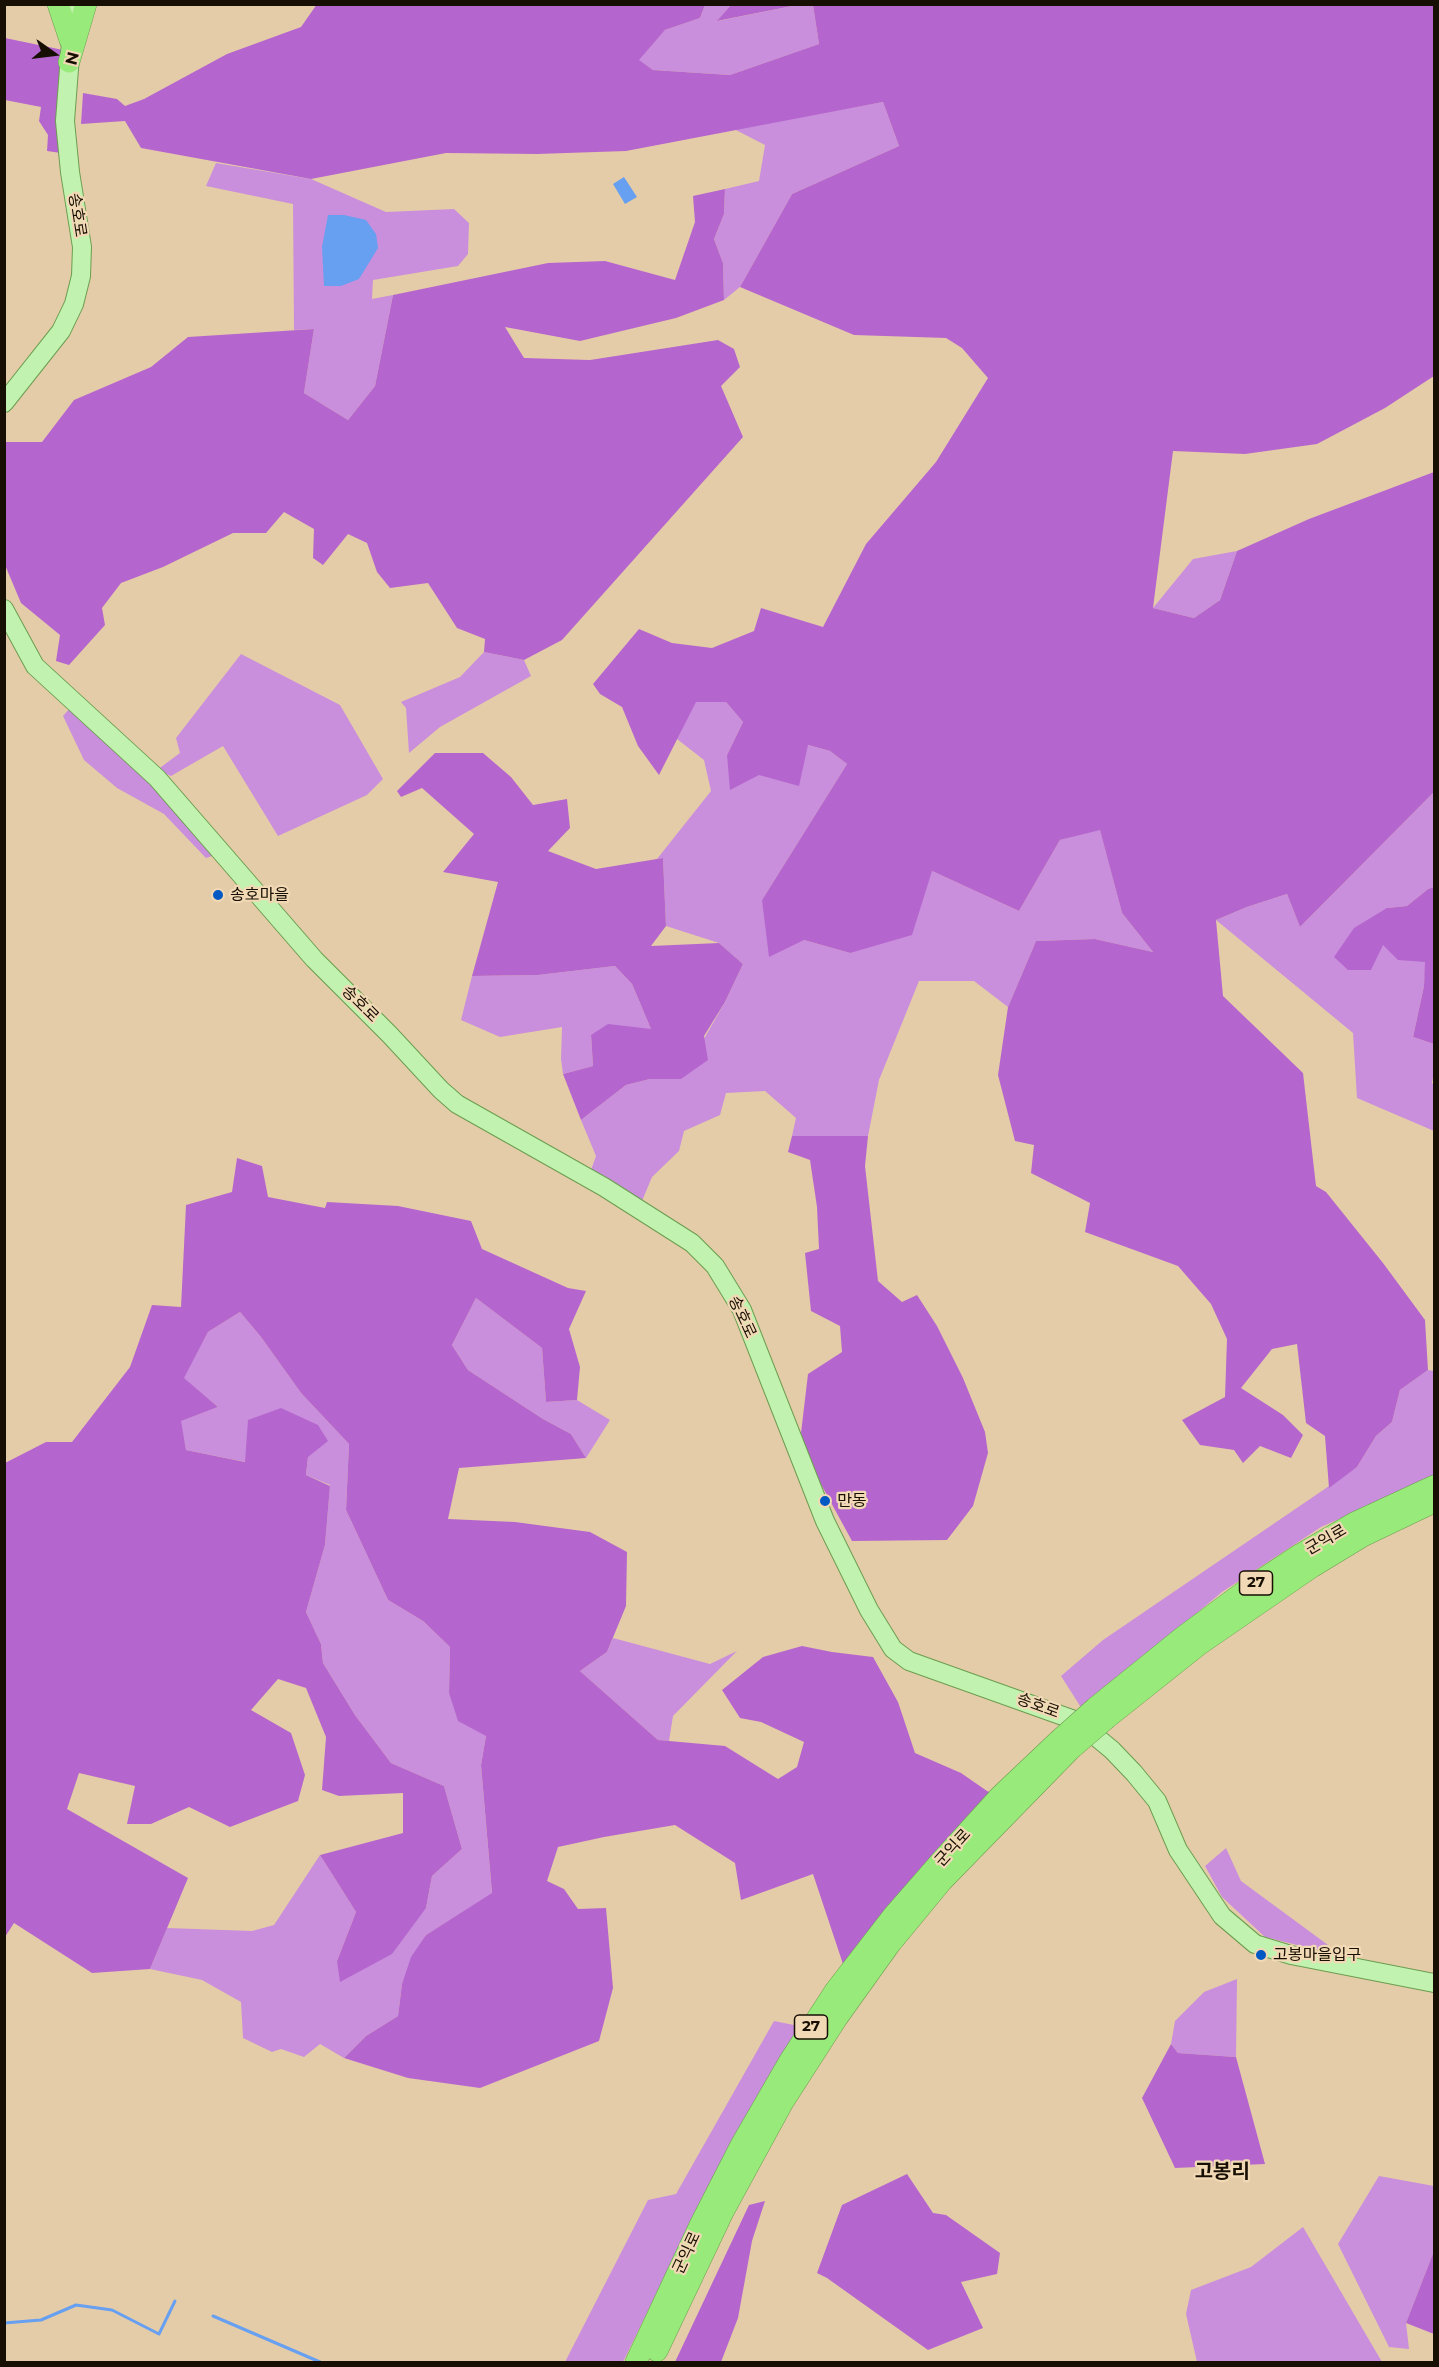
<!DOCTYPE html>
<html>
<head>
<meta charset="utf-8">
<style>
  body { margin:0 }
  #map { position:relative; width:1439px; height:2367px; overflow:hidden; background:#e5cca8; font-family:Montserrat,sans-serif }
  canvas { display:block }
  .frame { position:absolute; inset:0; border:6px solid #170f03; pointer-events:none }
  .north { position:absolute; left:24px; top:24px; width:60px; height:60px; -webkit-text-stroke:4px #f2d9b5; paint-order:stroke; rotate:104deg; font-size:16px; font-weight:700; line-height:24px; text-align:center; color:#170f03 }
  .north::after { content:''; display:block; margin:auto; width:21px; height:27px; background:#170f03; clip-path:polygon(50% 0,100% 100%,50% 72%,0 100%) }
</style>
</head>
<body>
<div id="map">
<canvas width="1439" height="2367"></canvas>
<div class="frame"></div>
<div class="north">N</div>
</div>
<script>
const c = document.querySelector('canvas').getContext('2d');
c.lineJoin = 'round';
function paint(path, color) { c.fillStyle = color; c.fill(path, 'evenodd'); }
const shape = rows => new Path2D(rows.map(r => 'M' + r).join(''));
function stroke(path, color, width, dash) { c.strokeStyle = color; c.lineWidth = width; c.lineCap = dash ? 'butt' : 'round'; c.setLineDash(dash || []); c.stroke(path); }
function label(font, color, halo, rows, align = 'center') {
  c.font = font + ' Montserrat,"Noto Sans KR",sans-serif'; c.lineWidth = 4.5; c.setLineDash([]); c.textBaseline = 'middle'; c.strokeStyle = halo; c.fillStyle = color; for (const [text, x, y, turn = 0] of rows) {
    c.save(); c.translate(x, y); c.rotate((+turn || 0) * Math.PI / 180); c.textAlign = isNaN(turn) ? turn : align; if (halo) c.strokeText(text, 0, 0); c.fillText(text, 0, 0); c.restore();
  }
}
paint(shape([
  [705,5,731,5,718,21,797,5,813,5,819,44,730,75,653,70,638,60,665,30,700,18],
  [883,102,899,146,792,194,740,287,724,300,723,263,714,239,724,214,725,189,759,181,765,145,734,129],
  [216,163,311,179,386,212,454,209,469,223,468,254,458,266,373,280,372,299,393,295,375,386,348,420,304,393,314,329,294,330,293,204,206,186],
  [1237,551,1220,600,1194,618,1153,608,1193,559],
  [484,652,524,660,531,676,440,727,409,753,406,708,401,702,460,677],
  [241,654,340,705,383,779,367,795,278,836,223,746,171,776,157,770,180,753,176,738],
  [695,702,726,702,743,722,727,755,808,745,830,751,847,764,762,900,804,940,850,953,932,871,1019,911,1060,840,1100,829,1122,913,1153,952,1095,939,1036,941,1008,1007,974,981,919,981,879,1080,868,1136,792,1136,796,1118,765,1091,726,1093,720,1115,684,1131,679,1151,652,1177,642,1201,591,1170,596,1156,581,1120,626,1085,650,1079,681,1079,725,1002,743,964,719,943,666,926,663,858,657,859,711,791,704,760,677,739],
  [70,708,154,788,215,855,206,858,164,814,117,788,84,760,63,716],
  [1434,792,1434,887,1428,889,1407,906,1387,908,1383,945,1426,962,1424,986,1413,1037,1434,1044,1434,1073,1432,1083,1434,1085,1434,1131,1357,1098,1353,1033,1216,920,1247,907,1287,894,1300,927],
  [615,966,632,984,651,1029,591,1035,593,1066,563,1074,561,1059,562,1027,500,1037,461,1020,472,976,538,975],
  [476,1298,542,1348,546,1402,577,1400,610,1420,586,1458,571,1434,543,1419,468,1370,452,1345],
  [240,1312,261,1337,301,1393,349,1444,346,1510,388,1600,423,1621,450,1647,449,1693,486,1736,481,1765,492,1894,426,1935,402,1984,398,2016,366,2036,344,2058,320,2044,304,2057,281,2049,272,2052,243,2038,241,2002,202,1980,150,1969,167,1928,252,1931,274,1925,320,1855,356,1912,337,1961,426,1908,432,1876,462,1849,444,1786,391,1763,355,1715,323,1663,321,1644,306,1612,325,1545,330,1485,306,1475,308,1457,246,1462,186,1450,180,1421,218,1407,183,1378,208,1332],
  [1428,1370,1434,1371,1434,1477,1321,1527,1222,1592,1082,1709,1061,1676,1103,1640,1357,1467,1376,1436,1392,1422,1400,1390],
  [613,1638,710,1664,737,1651,673,1716,669,1741,658,1740,580,1671,607,1652],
  [1226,1848,1241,1881,1328,1945,1321,1951,1265,1937,1222,1897,1205,1866],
  [1237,1979,1236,2057,1178,2053,1171,2044,1175,2021,1204,1992],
  [774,2021,799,2026,793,2040,713,2177,623,2362,565,2362,648,2200,676,2194],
  [1379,2176,1434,2186,1434,2251,1406,2323,1409,2349,1389,2347,1338,2244],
  [1303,2227,1382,2362,1197,2362,1186,2314,1191,2290,1251,2267]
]), '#c98fdc');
paint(shape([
  [317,4,705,5,700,18,665,30,639,60,653,70,730,75,819,44,813,5,1434,5,1434,376,1385,408,1317,444,1245,454,1173,451,1153,608,1194,618,1220,600,1237,551,1309,519,1434,472,1434,792,1300,927,1287,894,1247,907,1216,920,1223,996,1303,1073,1316,1186,1326,1192,1383,1263,1425,1320,1428,1370,1400,1390,1392,1422,1376,1436,1357,1467,1329,1488,1325,1436,1306,1423,1297,1344,1272,1349,1241,1388,1283,1415,1303,1435,1291,1458,1260,1446,1243,1463,1234,1450,1200,1445,1182,1420,1225,1397,1227,1339,1211,1304,1178,1266,1085,1232,1090,1203,1031,1173,1034,1145,1015,1141,998,1075,1008,1007,1036,941,1095,939,1153,952,1122,913,1100,830,1060,840,1019,911,932,871,912,935,850,953,804,940,769,957,762,900,847,764,830,751,808,745,799,786,759,775,730,790,727,755,743,722,726,702,696,702,659,775,638,746,622,707,600,694,593,684,639,629,672,643,712,648,754,631,761,608,823,627,866,544,936,462,988,378,962,348,946,338,854,335,740,287,792,194,899,146,883,102,626,151,537,154,446,153,311,179,141,148,125,121,81,124,83,93,117,99,125,106,144,99,227,54,301,27],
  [731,5,731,4,797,5,717,21],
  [5,38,63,50,61,153,47,151,48,135,39,121,41,107,5,100],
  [725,189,724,214,714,239,723,263,724,300,676,318,580,341,505,327,524,358,590,360,718,340,734,349,740,367,721,386,743,437,562,640,524,660,484,652,485,639,457,628,428,583,390,588,377,572,367,543,348,534,323,565,313,558,314,529,284,512,266,533,233,533,163,567,121,583,102,608,105,625,69,665,56,661,60,635,21,603,5,565,5,442,42,442,74,400,151,367,188,337,314,329,304,393,348,420,375,386,393,295,548,263,605,261,675,280,695,222,693,196],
  [435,753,483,753,511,777,533,805,567,799,570,828,548,851,596,869,663,858,666,926,651,946,719,943,743,964,725,1002,704,1036,708,1060,681,1079,650,1079,626,1085,581,1120,563,1074,593,1066,591,1035,608,1024,651,1029,632,984,615,966,538,975,472,976,498,882,443,872,474,834,422,788,401,797,397,791],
  [1434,887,1434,1044,1413,1037,1424,986,1425,962,1398,960,1383,945,1371,970,1348,970,1334,957,1354,928,1387,908,1407,906,1428,889],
  [792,1136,868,1136,865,1166,878,1281,902,1302,917,1295,937,1326,963,1378,985,1432,988,1453,973,1506,947,1540,852,1541,810,1464,801,1433,808,1374,842,1352,840,1326,811,1311,805,1253,819,1249,817,1207,810,1160,788,1152],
  [237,1158,262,1166,268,1197,325,1208,327,1202,398,1206,471,1221,482,1249,568,1288,586,1291,569,1329,580,1367,577,1400,546,1402,542,1348,476,1298,452,1345,468,1370,543,1419,571,1434,586,1458,459,1468,448,1519,515,1522,590,1532,627,1552,626,1606,607,1652,580,1671,658,1740,725,1746,778,1779,797,1767,804,1742,761,1722,740,1718,722,1690,763,1657,802,1646,832,1652,873,1657,898,1702,915,1753,961,1773,987,1791,997,1795,843,1964,813,1874,741,1900,735,1863,675,1825,604,1837,558,1847,547,1881,564,1889,578,1909,606,1908,613,1988,599,2041,480,2088,408,2078,344,2058,366,2036,398,2016,402,1984,411,1957,426,1935,492,1893,481,1765,486,1736,458,1721,449,1693,450,1647,423,1621,388,1600,346,1510,349,1444,301,1393,261,1337,240,1312,208,1332,184,1378,218,1407,181,1421,186,1450,245,1462,248,1420,281,1408,318,1425,328,1441,308,1457,306,1475,330,1486,325,1545,306,1612,321,1644,323,1663,355,1715,391,1763,444,1786,462,1849,432,1876,426,1908,392,1954,340,1982,337,1961,356,1912,320,1855,403,1833,403,1793,339,1796,322,1790,326,1737,306,1688,278,1679,251,1710,291,1733,305,1775,298,1801,230,1827,189,1807,151,1824,127,1824,135,1786,79,1773,67,1809,188,1878,150,1969,92,1973,14,1923,5,1937,5,1463,46,1442,72,1442,130,1367,152,1305,181,1307,186,1205,232,1192],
  [1171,2044,1178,2053,1236,2057,1265,2164,1175,2168,1142,2098],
  [907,2174,933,2213,946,2215,1000,2253,997,2274,961,2282,983,2328,928,2350,827,2278,817,2273,842,2205],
  [765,2201,752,2241,738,2318,721,2362,675,2362,749,2205],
  [1434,2251,1434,2334,1406,2323]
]), '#b566ce');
paint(shape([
  [624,177,637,197,625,204,613,184],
  [328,215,344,215,366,220,376,234,378,248,359,279,341,286,324,286,322,247]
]), '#679ff1');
stroke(shape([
  [213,2316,320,2362],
  [4,2323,41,2320,76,2305,112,2310,159,2334,175,2301]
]), '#679ff1', 3);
const major = shape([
  [4,403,61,331,74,304,81,276,82,247,70,172,65,121,74,4],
  [4,609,35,666,157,778,314,959,390,1035,441,1090,457,1104,604,1187,692,1243,715,1266,742,1310,825,1521,869,1610,893,1649,909,1661,1077,1721,1112,1750,1134,1773,1157,1801,1178,1850,1222,1916,1255,1944,1291,1955,1434,1983]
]);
const highway = shape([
  [58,4,70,40],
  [69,62,86,4],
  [1095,1708,1184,1636,1246,1590,1299,1555,1354,1523,1434,1486],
  [1107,1718,1200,1644,1312,1567,1363,1536,1434,1502],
  [657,2351,723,2212,783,2102,837,2018,890,1944,942,1881,1071,1749],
  [636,2362,701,2223,741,2145,789,2062,835,1991,893,1916,941,1861,1000,1796,1058,1741]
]);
stroke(major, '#6b9d50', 20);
stroke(highway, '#6b9d50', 22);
stroke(major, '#c1f2af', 18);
stroke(highway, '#98ea7a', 21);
const highwayBridge = shape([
  [1058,1741,1095,1708],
  [1071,1749,1107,1718]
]);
stroke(highwayBridge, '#6b9d50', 22, []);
stroke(highwayBridge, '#98ea7a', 21);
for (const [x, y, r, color] of [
  [218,895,6,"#0059c2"],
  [825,1501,6,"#0059c2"],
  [1261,1955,6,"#0059c2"]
]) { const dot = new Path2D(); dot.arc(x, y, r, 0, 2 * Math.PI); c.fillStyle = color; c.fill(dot); stroke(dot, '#f2d9b5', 2); }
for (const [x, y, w] of [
  [1256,1583,33],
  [811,2027,33]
]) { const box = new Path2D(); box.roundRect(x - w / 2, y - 12, w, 24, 4.5); c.fillStyle = '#f2d9b5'; c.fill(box); stroke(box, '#170f03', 1.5); }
label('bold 15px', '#170f03', null, [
  ["27",1256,1583],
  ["27",811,2027]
]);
label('16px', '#170f03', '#f2d9b5', [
  ["송호로",77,215,81],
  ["송호로",360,1004,45],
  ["송호로",742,1317,65],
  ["군익로",1326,1540,-30],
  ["송호로",1038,1706,20],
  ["군익로",953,1848,-48],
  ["군익로",687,2253,-65]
]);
label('16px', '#170f03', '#f2d9b5', [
  ["송호마을",230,895],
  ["만동",837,1501],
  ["고봉마을입구",1273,1955]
], 'left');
label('bold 20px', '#170f03', '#f2d9b5', [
  ["고봉리",1222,2172]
]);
</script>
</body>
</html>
